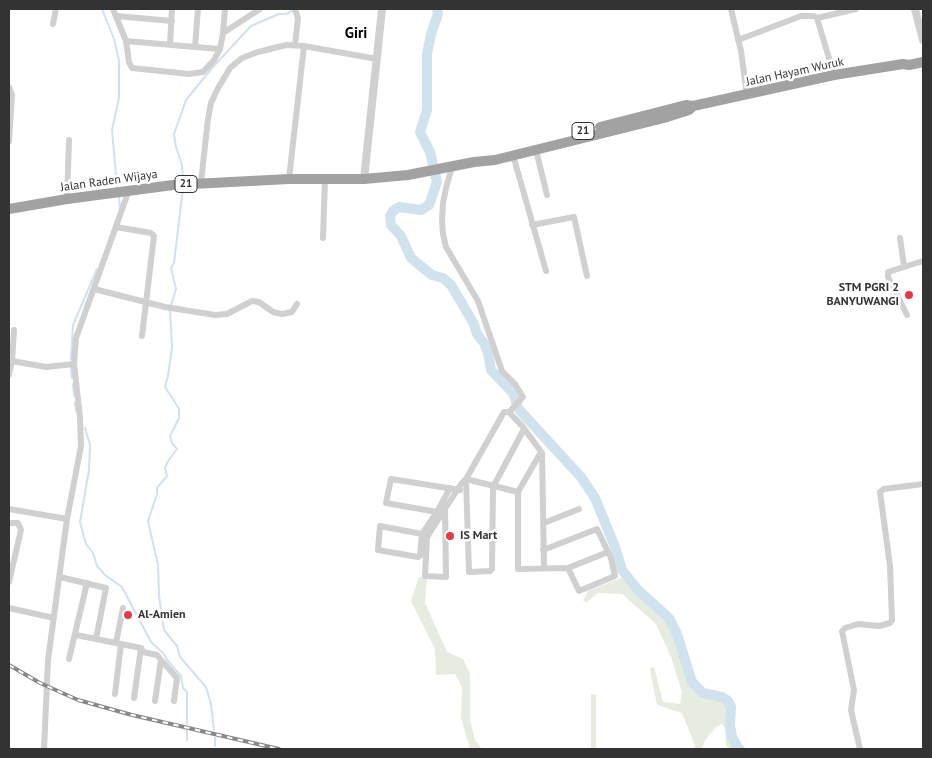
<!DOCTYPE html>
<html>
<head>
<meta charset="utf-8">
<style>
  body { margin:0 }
  #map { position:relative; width:932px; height:758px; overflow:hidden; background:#fff; font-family:"PT Sans",sans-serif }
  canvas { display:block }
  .frame { position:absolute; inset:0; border:10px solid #333; pointer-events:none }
</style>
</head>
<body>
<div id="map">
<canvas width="932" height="758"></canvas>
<div class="frame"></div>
</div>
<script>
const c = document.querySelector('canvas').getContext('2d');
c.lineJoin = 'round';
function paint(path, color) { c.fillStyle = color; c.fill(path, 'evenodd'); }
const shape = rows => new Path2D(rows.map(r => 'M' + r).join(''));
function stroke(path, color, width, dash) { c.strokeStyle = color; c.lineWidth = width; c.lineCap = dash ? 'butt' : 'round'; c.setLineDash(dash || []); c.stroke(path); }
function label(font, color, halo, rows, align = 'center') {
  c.font = font + ' "PT Sans",sans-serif'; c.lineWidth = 5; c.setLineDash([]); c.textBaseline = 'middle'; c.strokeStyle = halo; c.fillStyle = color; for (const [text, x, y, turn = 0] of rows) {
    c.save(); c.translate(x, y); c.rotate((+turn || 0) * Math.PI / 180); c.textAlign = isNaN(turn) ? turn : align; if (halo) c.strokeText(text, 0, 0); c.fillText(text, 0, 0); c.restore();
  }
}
paint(shape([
  [626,576,638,590,669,618,677,634,692,682,703,693,722,697,728,701,731,707,730,725,732,737,738,748,740,749,729,749,726,745,725,728,722,724,716,727,705,740,702,749,694,749,695,745,682,713,657,705,651,675,650,669,652,667,654,667,663,702,680,704,682,692,671,657,656,624,622,594,598,593,587,602,583,601,588,591],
  [419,577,427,578,425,603,447,652,463,659,470,674,470,720,475,740,482,749,470,749,461,718,462,687,455,674,436,675,435,649,411,601],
  [591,694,596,695,596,749,591,749]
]), '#e6ecdf');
stroke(shape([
  [102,9,114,39,119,60,119,98,112,130,117,186],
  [183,178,182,165,176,147,174,134,186,100,212,68,251,26,279,14,286,14,294,10],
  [119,197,120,209],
  [171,305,176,289,171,268,174,263,183,188],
  [170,310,172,347,168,376,165,387,179,409,179,418,170,436,172,443,177,449,168,461,165,468,167,476,157,488,157,494,148,521,158,565,159,596,164,630,177,646,180,657,206,687,211,704,214,730],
  [71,359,73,325,97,269],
  [71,367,72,378],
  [73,384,74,396],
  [75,403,76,411],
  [85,428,90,445,89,470,80,522,86,544,93,553,97,566,105,575,122,587,151,642,164,654,167,660,181,676,183,688,187,692,187,724],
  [215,738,215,746],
  [187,740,187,731]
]), '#cfe2ee', 2);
stroke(shape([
  [437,9,438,14,431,34,427,54,427,110,420,132,430,152,437,182,429,205,421,210,399,207,393,211,390,216,391,225,401,236,411,258,432,275,443,278,451,285,474,324,477,334,484,343,488,353,491,370,513,393,518,408,523,414,581,477,595,498,615,547,622,570,638,590,669,618,677,634,692,682,703,693,722,697,728,701,731,707,730,725,732,737,738,748,740,749]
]), '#cfe2ee', 10);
stroke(shape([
  [113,9,126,41,129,62,132,68,189,74,203,72,214,60,220,49,223,33,225,9],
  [198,9,195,47,220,49],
  [731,9,741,51,747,95],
  [116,16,172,21],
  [817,18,856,9],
  [53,24,56,9],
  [223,33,260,9],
  [738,40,801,16,814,16,817,18,834,75],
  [126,41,195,47],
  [170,44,172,9],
  [295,45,298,18,295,9],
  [9,87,12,95,9,141],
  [536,150,547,195],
  [513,155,546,271],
  [452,167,446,188,443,203,442,220,443,234,446,247,478,301,502,371,515,384,523,397,509,412,523,427,542,453,544,567],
  [289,179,304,46,377,59],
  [201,182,208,119,211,103,217,90,230,68,242,58,258,52,286,45,304,46],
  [67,199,69,140],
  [532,225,574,217,587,276],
  [116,227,151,233,154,236,142,336],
  [323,238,325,179],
  [900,238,904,266],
  [94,289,165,307,215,315,227,314,252,301,259,302,273,312,282,314,292,312,297,304],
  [907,315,888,277,888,272,923,261],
  [12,361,46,367,74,364],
  [9,375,12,361,14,330],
  [509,412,504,412,466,479,518,492,518,569,568,568,579,591,615,576,611,558,597,529,543,550],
  [466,479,469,572,490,571,492,569,493,487,524,429],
  [518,492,541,452],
  [9,509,67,519],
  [445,509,446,577,425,576,427,537,445,509,461,484,466,479],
  [437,512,450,488],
  [9,523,18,523,21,530,9,582],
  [544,523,579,509],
  [380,526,422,534,420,556,418,557,378,550,380,526],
  [428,535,422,534,437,512,386,503,391,479,460,490],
  [568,568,608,552],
  [60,577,106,588,96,639,141,648,143,652,157,655,161,660,155,701],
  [9,608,54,618],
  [76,635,96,639],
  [116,643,123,608],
  [69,659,87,583],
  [161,660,177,678,174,701],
  [115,694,121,644],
  [134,698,141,648],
  [44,749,48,660,67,519,81,446,80,417,74,364,76,338,129,190],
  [860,749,851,710,854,690,842,631,845,628,858,624,879,626,890,623,892,620,890,566,880,492,884,489,923,484]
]), '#d0d0d0', 6);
stroke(shape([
  [915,9,923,40],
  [364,179,382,9]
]), '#d0d0d0', 8);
stroke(shape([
  [600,127,686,105,693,106,834,75,903,64,909,65,923,62],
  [9,209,67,199,173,185,289,179,364,179,408,175,474,162,495,160,664,118,689,110,693,106]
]), '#a2a2a2', 10);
const rail = shape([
  [9,665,40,683,78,700,132,715,279,749]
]);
stroke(rail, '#888', 4);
stroke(rail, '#fff', 2, [5.5]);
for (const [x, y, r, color] of [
  [909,295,5,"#e63946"],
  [450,536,5,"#e63946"],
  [128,615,5,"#e63946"]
]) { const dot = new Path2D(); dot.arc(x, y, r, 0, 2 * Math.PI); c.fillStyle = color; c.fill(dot); stroke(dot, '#fff', 2); }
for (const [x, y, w] of [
  [583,131,22],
  [186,184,22]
]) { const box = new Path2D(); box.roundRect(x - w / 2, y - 8.5, w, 17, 4); c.fillStyle = '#fff'; c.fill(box); stroke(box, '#333', 1); }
label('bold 11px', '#333', null, [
  ["21",583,131],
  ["21",186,184]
]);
label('12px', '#333', '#fff', [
  ["Jalan Hayam Wuruk",795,72,-12],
  ["Jalan Raden Wijaya",109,181,-8]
]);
label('bold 12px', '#333', '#fff', [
  ["STM PGRI 2",899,288,"right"],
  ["BANYUWANGI",899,302,"right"],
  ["IS Mart",460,536],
  ["Al-Amien",138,615]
], 'left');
label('bold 15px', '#000', '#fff', [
  ["Giri",356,34]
]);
</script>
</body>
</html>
